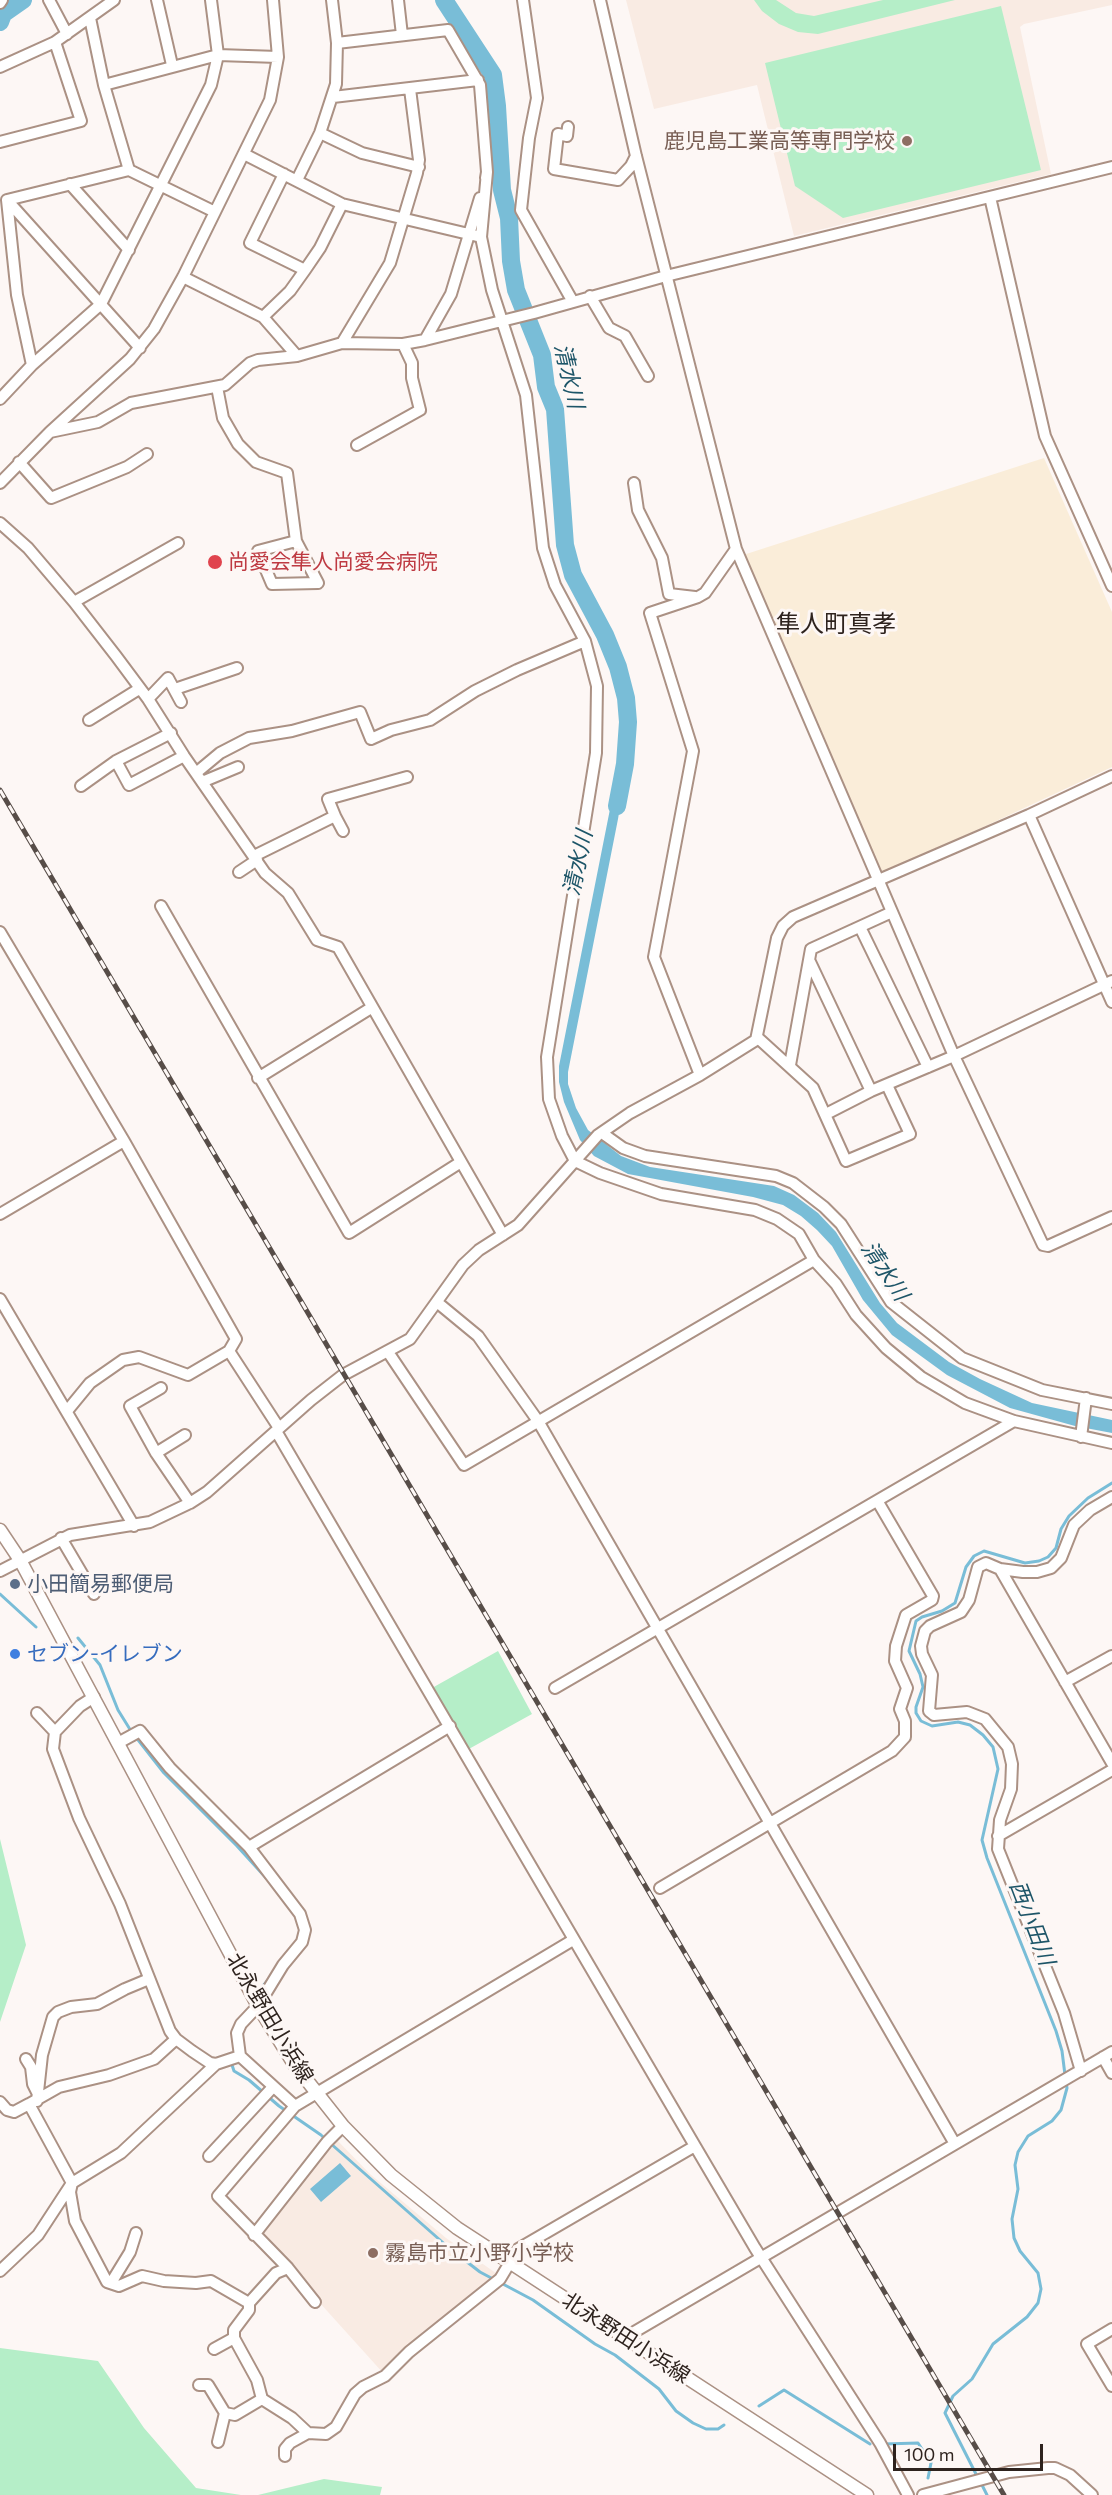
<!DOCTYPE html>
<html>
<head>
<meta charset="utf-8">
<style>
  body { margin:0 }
  #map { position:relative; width:1112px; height:2495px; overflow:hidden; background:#fdf7f5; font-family:Commissioner,sans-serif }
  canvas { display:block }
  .scale { position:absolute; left:893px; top:2444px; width:150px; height:27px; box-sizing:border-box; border:3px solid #2e231e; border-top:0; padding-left:8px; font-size:18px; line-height:21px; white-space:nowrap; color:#2e231e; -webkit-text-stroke:4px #fdf7f5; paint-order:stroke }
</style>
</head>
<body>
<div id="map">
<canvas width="1112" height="2495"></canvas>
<div class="scale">100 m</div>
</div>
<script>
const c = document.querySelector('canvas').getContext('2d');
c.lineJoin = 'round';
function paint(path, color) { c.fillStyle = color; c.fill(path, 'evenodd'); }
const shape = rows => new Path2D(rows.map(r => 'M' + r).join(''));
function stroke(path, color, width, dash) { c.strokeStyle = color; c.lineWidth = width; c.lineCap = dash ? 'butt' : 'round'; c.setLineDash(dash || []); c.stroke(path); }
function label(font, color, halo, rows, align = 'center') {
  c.font = font + ' Commissioner,"Noto Sans JP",sans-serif'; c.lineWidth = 6; c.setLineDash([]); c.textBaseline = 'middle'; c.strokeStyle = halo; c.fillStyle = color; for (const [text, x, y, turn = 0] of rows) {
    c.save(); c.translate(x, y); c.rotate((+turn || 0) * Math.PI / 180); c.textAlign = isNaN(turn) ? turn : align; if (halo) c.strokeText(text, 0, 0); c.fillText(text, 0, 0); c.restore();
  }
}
paint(shape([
  [1044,458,1112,612,1112,767,883,874,740,556]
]), '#faedd9');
paint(shape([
  [626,0,1112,0,1112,5,1024,24,1020,27,1051,174,794,236,757,85,654,109],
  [334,2137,370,2174,446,2238,500,2276,384,2374,291,2271,260,2233]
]), '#f9ebe3');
paint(shape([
  [754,0,776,0,796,13,814,16,883,0,955,0,818,34,798,32,779,24,762,11],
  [1001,6,1041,170,843,218,795,186,765,63],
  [498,1651,532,1714,467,1750,432,1688],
  [0,1839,26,1945,0,2022],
  [0,2348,98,2361,144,2428,196,2488,241,2495,0,2495],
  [324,2479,382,2487,380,2495,258,2495]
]), '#b5eec8');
paint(shape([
  [622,783,624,783,618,819,568,1072,568,1084,576,1108,588,1130,621,1156,650,1167,774,1186,794,1195,818,1213,836,1232,880,1303,897,1323,949,1362,980,1379,1032,1403,1112,1420,1112,1433,1075,1426,1010,1408,947,1375,892,1335,863,1300,832,1246,817,1230,801,1216,783,1205,753,1197,628,1174,594,1156,580,1140,564,1102,559,1082,559,1066,613,794],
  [340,2163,351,2176,321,2202,310,2189]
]), '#79bdd7');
stroke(shape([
  [0,1594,36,1627],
  [78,1638,100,1665,118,1710,131,1731],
  [135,1736,164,1773,237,1846,267,1879],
  [262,1987,269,1979],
  [232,2065,234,2071,249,2080,279,2106,321,2135,449,2248,480,2272,495,2280],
  [1065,2075,1062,2051,1056,2031,987,1858,982,1840,998,1769,993,1747,983,1735,970,1725,958,1722,932,1726,921,1721,916,1713,916,1707,923,1687,920,1674,909,1651,916,1621,922,1617,942,1611,955,1603,966,1567,974,1556,984,1551,1025,1563,1039,1561,1048,1557,1056,1548,1061,1529,1069,1516,1088,1498,1112,1483],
  [501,2283,533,2300,595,2344,615,2355,659,2389,676,2411,693,2423,706,2429,718,2429,724,2425],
  [759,2406,784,2390,870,2444],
  [884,2444,918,2443,931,2463,928,2478],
  [978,2478,945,2413,953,2396,972,2379,993,2344,1027,2317,1038,2303,1041,2289,1038,2273,1020,2251,1014,2238,1012,2219,1018,2189,1015,2165,1018,2152,1028,2136,1052,2121,1061,2110,1067,2088,1066,2082],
  [981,2483,987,2495]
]), '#79bdd7', 3);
stroke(shape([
  [444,0,493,75,497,106,502,190,509,218,511,261,516,290,542,355,546,387,555,409,565,545,573,575,605,635,618,667,626,698,628,722,625,764,617,806],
  [0,22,3,14,23,0]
]), '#79bdd7', 18);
const minor = shape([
  [49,0,67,34],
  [157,0,172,65],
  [398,0,402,35],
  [523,0,537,98,529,138,521,210,573,302],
  [600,0,636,156,736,549,954,1056,1043,1245,1048,1246,1112,1217],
  [0,3,2,0],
  [90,18,104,85,129,170],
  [337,43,448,30,480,85,487,172,486,178],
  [0,67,55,42,114,0],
  [104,85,218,55,278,57],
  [333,97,478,80],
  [568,127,567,136,558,134,554,169,618,180,631,166,636,156],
  [320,133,362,153,419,167],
  [0,142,81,121,55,42],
  [244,154,342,204,477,236],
  [487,172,481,237,492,290,526,395,543,548,555,585,585,641,597,686,596,753,547,1057,549,1099,562,1136,575,1161,600,1173,661,1194,755,1210,777,1219,799,1234,814,1260,836,1284,856,1315,886,1348,921,1377,965,1403,1014,1421,1112,1443],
  [284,174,250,243,305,270],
  [297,180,320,133,336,84,337,43,332,0],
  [70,184,129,250],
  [990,197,1045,436,1112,586],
  [7,200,140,348],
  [183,277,263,317,297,356],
  [590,296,609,328,625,336,648,376],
  [263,317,290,291,305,270,320,248,342,204],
  [425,340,451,294,480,198],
  [342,343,390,263,417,173,419,160,410,89],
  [32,365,17,295,7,200,129,170,215,212],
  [217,387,223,418,238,444,256,462,287,473,296,541,318,583,272,584,258,551,296,541],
  [0,399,32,365,101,304,211,85,218,55,211,0],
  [50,432,98,422,131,403,225,385,250,363,258,360,297,356,342,343,403,344,425,340,534,313,666,276,1112,167],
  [357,445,420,410,412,378,412,363,403,344],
  [19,462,51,498,127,467,147,454],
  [0,483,50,432,130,359,154,329,183,277,270,100,278,57,273,0],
  [634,483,638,510,662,558,669,594,695,597],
  [0,523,28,548,74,602,116,656,148,699,184,756,265,873,288,893,317,940,338,947,503,1235],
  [74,602,178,543],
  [175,689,237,668],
  [148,699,168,678,181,702],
  [89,720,139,689],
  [116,761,129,785,184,756],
  [196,773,220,753,249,738,292,731,360,712,371,739,391,730,430,720,475,691,517,670,585,641],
  [202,782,238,767],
  [81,786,116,761,171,733],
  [1029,815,1112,1002],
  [335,816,343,831],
  [254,856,335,816,328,799,407,777],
  [239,872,257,860],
  [161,906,349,1233,461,1162],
  [860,927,928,1067],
  [0,932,124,1141,236,1339,229,1351,188,1375,139,1357,123,1360,90,1383,67,1411],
  [810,962,871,1091],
  [758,1038,813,1088,846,1161,910,1134,887,1085],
  [790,1065,811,949,892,912],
  [700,1075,654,957,693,751,650,613,698,597,705,593,736,549],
  [258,1078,371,1008],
  [826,1114,871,1091,954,1056,1112,981],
  [602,1133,623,1148,645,1156,776,1176,793,1183,824,1207,841,1224,891,1302,962,1358,1042,1390,1112,1404],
  [0,1214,124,1141],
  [0,1299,134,1526],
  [438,1303,478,1336,538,1421,955,2144],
  [229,1351,279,1428],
  [388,1352,464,1465,814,1260],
  [161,1388,130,1406,156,1453,190,1503],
  [276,1431,695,2146,755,2248,880,2443,908,2495],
  [1081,1437,1086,1398],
  [156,1453,185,1435],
  [61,1538,94,1594],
  [1000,1569,1112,1763],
  [0,1571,70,1535,150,1522,190,1503,207,1492,311,1400,343,1375,410,1339,463,1265,479,1250,518,1225,598,1135,630,1113,700,1075,756,1040,777,938,783,926,793,917,1029,815,1112,776],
  [1065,1682,1112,1656],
  [555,1688,1014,1421],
  [94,1697,80,1706,55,1732,53,1749,79,1818,120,1904,170,2031,176,2039,192,2051,210,2063,216,2064],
  [37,1713,55,1732],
  [118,1743,140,1731,170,1768,249,1847,300,1914,305,1930,302,1942,283,1965,258,2006,241,2024,237,2033,240,2056,295,2106],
  [998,1836,1112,1770],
  [249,1847,450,1726],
  [660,1888,892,1751,905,1737,905,1721,900,1709,907,1688,895,1661,896,1646,906,1615,932,1600,933,1596,878,1502],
  [176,2039,154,2059,109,2075,59,2087,29,2104,72,2183,70,2192,75,2221,107,2282,119,2286,142,2276,164,2281,196,2283,211,2281,249,2303],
  [1103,2057,1112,2073],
  [26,2059,31,2067,33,2084,39,2096],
  [1081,2071,1064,2013,998,1849,1000,1820,1011,1789,1012,1764,1008,1747,985,1719,967,1712,934,1715,929,1711,932,1675,922,1654,921,1646,925,1631,930,1626,961,1612,969,1600,978,1567,986,1563,1000,1569,1023,1572,1037,1572,1051,1568,1061,1558,1074,1525,1090,1510,1112,1497],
  [37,2101,42,2055,53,2017,58,2012,71,2007,97,2004,125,1989,149,1979],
  [0,2102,7,2110,14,2112,29,2104],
  [209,2156,273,2087],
  [254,2235,327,2142,343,2126],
  [288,2268,276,2273,249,2303,249,2310,234,2330,234,2338,257,2380,262,2399,292,2418,308,2433,326,2434,336,2427,355,2394,363,2387,385,2376,409,2352,500,2279,518,2249,695,2146],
  [0,2271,38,2235,72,2183,121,2153,216,2064,240,2056],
  [111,2283,130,2252,136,2233],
  [315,2302,288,2268,218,2196,295,2106,573,1940],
  [1112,2329,1087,2344,1112,2386],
  [624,2338,1112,2052],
  [214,2349,234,2338],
  [199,2385,208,2385,225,2413,235,2415,262,2399],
  [218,2442,225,2413],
  [285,2456,285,2449,290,2443,308,2433],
  [923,2495,1009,2472,1048,2468,1055,2468,1070,2475,1092,2495]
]);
const major = shape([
  [0,1530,20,1560,258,2006,294,2064,343,2126,391,2175,457,2228,867,2495]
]);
stroke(minor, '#ab9184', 14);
stroke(major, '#ab9184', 15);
stroke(minor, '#fff', 10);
stroke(major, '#fff', 12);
const rail = shape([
  [0,790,1004,2495]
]);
stroke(rail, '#574d48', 5);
stroke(rail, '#fdf7f5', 3, [9]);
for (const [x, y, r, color] of [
  [907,141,6,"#8d6e63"],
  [215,562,8,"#e0444e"],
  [15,1584,6,"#5c6f8a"],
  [15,1654,6,"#3f7fe0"],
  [373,2253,6,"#8d6e63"]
]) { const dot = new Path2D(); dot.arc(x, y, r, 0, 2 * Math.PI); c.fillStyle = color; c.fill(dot); stroke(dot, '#fdf7f5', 2); }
label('21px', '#785e54', '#fdf7f5', [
  ["鹿児島工業高等専門学校",895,141],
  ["霧島市立小野小学校",385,2253,"left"]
], 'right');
label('21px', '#be3a42', '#fdf7f5', [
  ["尚愛会隼人尚愛会病院",228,562]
], 'left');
label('21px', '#4e5e75', '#fdf7f5', [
  ["小田簡易郵便局",27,1584]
], 'left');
label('21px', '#366cbe', '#fdf7f5', [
  ["セブン-イレブン",27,1654]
], 'left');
label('21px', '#2e231e', '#fdf7f5', [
  ["北永野田小浜線",270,2018,59],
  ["北永野田小浜線",626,2338,33]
]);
label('italic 22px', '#1d5568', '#fdf7f5', [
  ["清水川",569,376,77],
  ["清水川",578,863,-78],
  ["清水川",885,1271,56],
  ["西小田川",1032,1923,69]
]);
label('24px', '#2e231e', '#fdf7f5', [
  ["隼人町真孝",836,624]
]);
</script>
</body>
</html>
